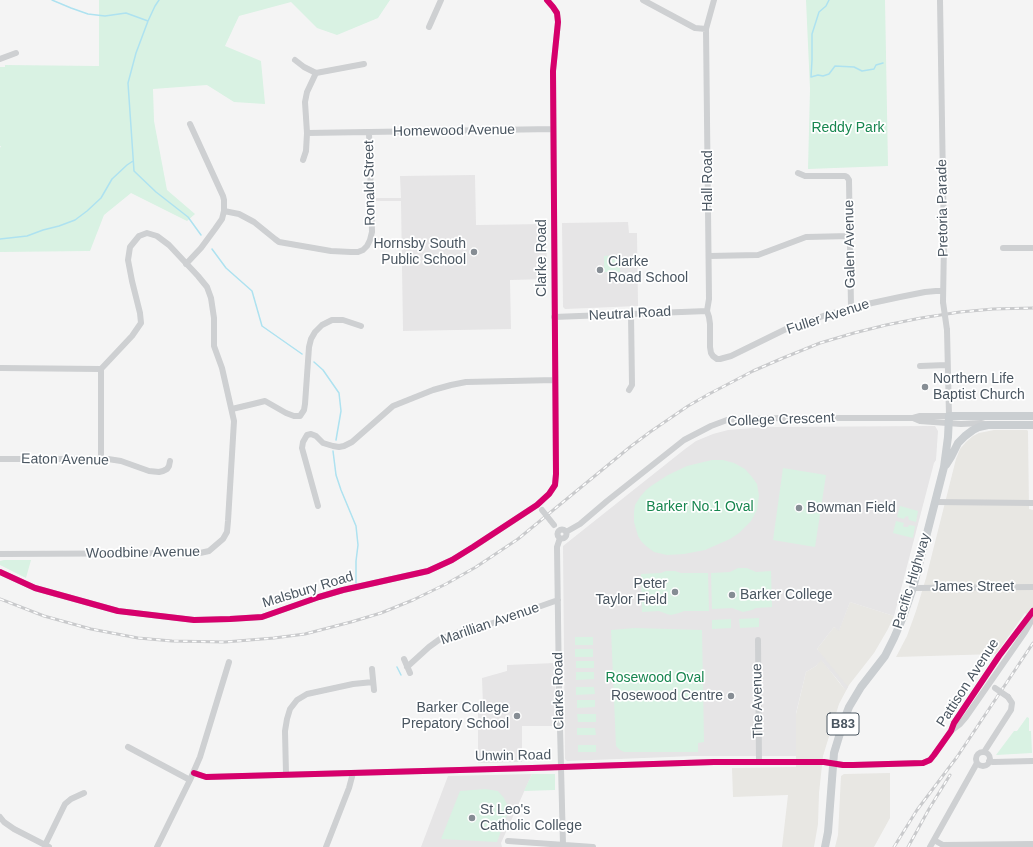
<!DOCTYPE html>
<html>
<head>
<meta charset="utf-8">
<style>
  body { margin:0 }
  canvas { display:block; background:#f4f4f4 }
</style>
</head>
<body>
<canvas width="1033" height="847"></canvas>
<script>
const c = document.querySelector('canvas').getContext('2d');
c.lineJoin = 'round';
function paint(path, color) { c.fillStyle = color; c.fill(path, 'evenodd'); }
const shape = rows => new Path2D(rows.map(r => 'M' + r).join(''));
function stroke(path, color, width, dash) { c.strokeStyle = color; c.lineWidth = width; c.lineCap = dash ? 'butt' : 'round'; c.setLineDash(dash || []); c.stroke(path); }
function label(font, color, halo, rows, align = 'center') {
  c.font = font + ' Helvetica,sans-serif'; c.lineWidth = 3.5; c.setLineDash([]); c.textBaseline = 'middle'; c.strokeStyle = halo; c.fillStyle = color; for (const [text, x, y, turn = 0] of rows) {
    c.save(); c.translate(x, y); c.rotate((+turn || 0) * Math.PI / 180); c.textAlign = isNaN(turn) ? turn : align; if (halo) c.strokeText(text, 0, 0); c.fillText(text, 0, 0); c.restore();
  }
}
paint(shape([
  [994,430,1027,430,1028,431,1029,509,1033,510,1033,619,1025,613,996,654,896,657,907,636,916,611,926,578,956,459,960,449,966,442,973,436,979,433],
  [850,602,894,616,888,629,874,653,849,685,839,704,823,756,819,793,818,824,814,847,782,847,788,795,733,797,732,768,796,767,796,714,806,672,816,666,821,659,845,690,817,649,834,627,839,630],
  [890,773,890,818,874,847,835,847,838,835,841,776,844,774]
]), '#e8e7e3');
paint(shape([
  [475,175,476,225,546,224,547,279,510,280,511,329,403,331,401,201,376,201,376,198,401,198,400,176],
  [628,222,629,233,637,233,638,306,565,309,563,307,562,223],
  [935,426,938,431,936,460,934,463,894,616,850,602,839,631,834,627,817,649,848,687,846,690,821,660,816,666,806,672,796,713,796,756,694,756,567,761,565,759,563,546,685,449,696,441,713,434,728,430,766,427],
  [555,663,556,726,522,726,522,762,478,763,478,707,483,706,482,678,507,671,507,665],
  [532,774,501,843,502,847,421,847,448,776]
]), '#e6e5e6');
paint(shape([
  [99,0,390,0,378,18,337,35,317,28,291,2,239,16,225,46,261,61,265,104,234,102,207,85,153,89,154,121,167,190,195,214,187,221,131,193,104,215,90,251,0,252,0,148,1,146,0,146,0,67,5,67,5,65,99,66],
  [806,0,885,0,888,166,808,169,810,89],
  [620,255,620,272,604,272,604,256],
  [712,460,723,460,734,463,745,469,752,477,757,484,759,496,757,510,751,521,739,533,730,539,705,550,684,554,667,555,654,552,646,546,641,541,638,536,634,522,634,512,635,505,640,497,646,490,651,486,668,475,687,466],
  [783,468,826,475,815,547,773,540],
  [900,506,918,511,916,522,909,520,908,516,905,517,904,519,897,517],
  [896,521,904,523,903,526,904,527,908,527,909,525,915,526,913,538,893,533],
  [4,560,31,560,26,578,0,565,0,561],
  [738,568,747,568,756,572,771,571,772,607,756,608,752,610,743,612,732,608,712,609,711,573,730,572],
  [666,571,675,571,681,573,708,573,709,611,684,611,679,613,671,615,667,614,659,611,642,612,641,574,661,573],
  [759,618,759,627,740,628,739,619],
  [731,619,731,628,712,629,712,620],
  [635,628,702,630,704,742,698,743,698,752,624,752,620,750,616,746,611,630],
  [575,637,593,637,593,645,575,645],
  [575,649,593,649,593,657,575,657],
  [576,661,594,661,594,668,576,668],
  [576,672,594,672,594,679,576,680],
  [576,687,594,687,595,694,576,695],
  [577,700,595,700,595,707,577,708],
  [577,714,596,714,596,722,578,722],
  [1027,717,1029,718,1029,731,1031,731,1032,753,996,755,1014,731,1017,731],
  [577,728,595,728,596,735,577,735],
  [578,745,596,745,596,752,578,752],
  [532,774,555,774,555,790,524,791],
  [485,789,498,791,504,798,509,809,497,842,441,839,460,791]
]), '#d9f2e3');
stroke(shape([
  [52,0,71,8,88,14,105,16,126,13,148,21],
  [159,0,155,6,148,21,136,53,128,83,134,171,156,192,188,217,201,235],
  [829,0,826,6,819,12,812,34,812,60,811,77,818,75,823,76,829,74,835,66,854,67,862,71,874,69,876,65,883,63],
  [0,239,27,236,43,230,59,226,75,220,87,211,101,198,112,179,127,165,133,161],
  [212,249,226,268,252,291,262,326,302,354],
  [314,362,323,370,339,393,341,411,336,440],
  [333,451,336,475,341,490,356,526,358,545,356,561,356,583],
  [397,667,401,675]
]), '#aee2f0', 1.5);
stroke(shape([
  [643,0,695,28,706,29],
  [714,0,706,29,709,299,707,311,709,317,710,324,710,347,711,353,713,356,717,359,720,359,731,356,786,329,826,315,872,303,900,297,925,292,936,291,943,291],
  [940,0,944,243,943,302],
  [429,27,441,0],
  [0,59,16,53],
  [295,60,304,67,316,73],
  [307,133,553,129],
  [303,160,306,151,307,133,305,102,307,92,316,73,364,64],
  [798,173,805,176,845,176,847,177,849,180,851,308],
  [224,211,239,214,254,222,275,239,279,242,331,251,351,252,358,252,363,250,367,246,370,240,372,232,369,133],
  [1003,248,1033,248],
  [709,256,758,255,806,237,850,236],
  [186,264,201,248,215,229,222,219,224,211,224,200,223,196,190,124],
  [554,317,707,311],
  [920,366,947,365],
  [0,368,101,369],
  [101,369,101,459],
  [629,390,632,385,631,314],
  [232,409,253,404,265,401,286,413,294,416,300,416,304,410,305,404,309,347,311,339,315,332,322,325,332,320,343,320,361,326],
  [913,418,920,421,961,424,981,423,988,425],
  [0,459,108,459,121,461,149,471,159,472,163,471,167,469,169,466,170,461],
  [935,502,1033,503],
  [318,506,302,448,303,442,307,435,311,434,316,436,323,443,333,446,339,447,344,446,352,442,393,406,433,390,451,385,466,382,555,380],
  '557.5 534a4.5 4.5 0 1 1 9 0a4.5 4.5 0 1 1-9 0Z',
  [566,532,580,524,607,501,684,440,711,426,727,420,781,418,913,418,920,416,949,416,947,330],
  [560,538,557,547,559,688,563,845],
  [0,554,200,553,209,551,223,539,227,532,228,521,234,421,222,368,214,346,214,318,211,298,207,287,198,276,169,245,157,236,147,233,139,236,130,247,128,260,132,281,140,313,141,323,132,336,101,369],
  [0,572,35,588,118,611,194,620,230,619,262,617,319,597,343,590,428,571,452,560,473,547,537,505,549,494,555,485,556,474,553,71,558,22,557,13,553,7,547,0],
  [913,588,1033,587],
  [758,640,759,762],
  [404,659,410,673],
  [407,667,429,647,440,639,465,630,490,624,558,600],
  [372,669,374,690],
  [952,730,960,724,966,717,1025,632,1033,618],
  [128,747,190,780],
  [984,752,1011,710,1012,703,1008,697],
  '976 759a7 7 0 1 1 14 0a7 7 0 1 1-14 0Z',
  [989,761,993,762,1033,761],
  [194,773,206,777,532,768,714,762,824,762,843,765,853,765,923,763,930,760,934,755,951,731,954,723,999,656,1033,611],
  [286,774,285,731,287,719,290,709,297,700,307,694,353,684,373,682],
  [0,817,4,822,14,829,49,847],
  [934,840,943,845,1033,844],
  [508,841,593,847],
  [45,845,65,804,71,799,84,793],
  [157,847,190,780,200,757,229,662],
  [326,847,349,788,353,773],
  [930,847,977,763]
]), '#ced0d2', 6);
stroke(shape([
  [946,465,951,457,958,443,965,436,973,430,979,427,988,425,1033,425],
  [825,847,828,832,834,753,844,720,849,707,861,687,885,656,894,638,903,617,913,588,944,467,948,437,949,416,1033,416]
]), '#caced1', 8);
const rail = shape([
  [0,599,44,616,91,629,138,638,172,641,225,642,274,638,305,634,351,622,381,613,413,600,446,584,476,567,518,539,630,447,650,432,688,406,709,394,753,371,783,358,820,343,854,333,886,325,921,318,960,312,993,309,1033,308],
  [894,847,917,810,957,757,1033,643],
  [908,847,929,809,950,775]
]);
stroke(rail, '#c9cacc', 3);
stroke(rail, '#fff', 1.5, [4.5]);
stroke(shape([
  [943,302,947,330],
  [542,510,554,525],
  [995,688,1008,697]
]), '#ced0d2', 6);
stroke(shape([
  [0,572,35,588,118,611,194,620,230,619,262,617,319,597,343,590,428,571,452,560,473,547,537,505,549,494,555,485,556,474,553,71,558,22,557,13,553,7,547,0],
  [194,773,206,777,532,768,714,762,824,762,843,765,853,765,923,763,930,760,934,755,951,731,954,723,999,656,1033,611]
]), '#d6006c', 6);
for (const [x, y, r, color] of [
  [474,252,4,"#868d94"],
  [600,270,4,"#868d94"],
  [925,387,4,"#868d94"],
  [799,508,4,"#868d94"],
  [675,592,4,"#868d94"],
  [732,595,4,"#868d94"],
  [731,696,4,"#868d94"],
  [517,716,4,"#868d94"],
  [472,818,4,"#868d94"]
]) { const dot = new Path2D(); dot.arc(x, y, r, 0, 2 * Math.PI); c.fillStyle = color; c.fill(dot); stroke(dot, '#fff', 1.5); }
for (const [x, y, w] of [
  [843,724,32]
]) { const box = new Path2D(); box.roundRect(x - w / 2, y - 11, w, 22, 3); c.fillStyle = '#fff'; c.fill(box); stroke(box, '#4a5661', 1); }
label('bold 13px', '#4a5661', null, [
  ["B83",843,724]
]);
label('14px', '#17864f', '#fff', [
  ["Reddy Park",848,128],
  ["Barker No.1 Oval",700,507],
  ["Rosewood Oval",655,678]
]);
label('14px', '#4a5661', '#fff', [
  ["Homewood Avenue",454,131,-1],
  ["Hall Road",708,181,-90],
  ["Ronald Street",370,183,-91],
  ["Pretoria Parade",943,208,-91],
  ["Galen Avenue",850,244,-91],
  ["Clarke Road",542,258,-90],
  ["Neutral Road",630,314,-3],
  ["Fuller Avenue",828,317,-18],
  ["College Crescent",781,420,-2],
  ["Eaton Avenue",65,460,1],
  ["Woodbine Avenue",143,553,-1],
  ["Pacific Highway",912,581,-73],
  ["James Street",973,587],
  ["Malsbury Road",308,590,-17],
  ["Marillian Avenue",490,624,-19],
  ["Pattison Avenue",968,683,-57],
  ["Clarke Road",559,691,-91],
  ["The Avenue",758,701,-91],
  ["Unwin Road",513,756,-1]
]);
label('14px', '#4a5661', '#fff', [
  ["Hornsby South",466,244,"right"],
  ["Public School",466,260,"right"],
  ["Clarke",608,262],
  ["Road School",608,278],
  ["Northern Life",933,379],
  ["Baptist Church",933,395],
  ["Bowman Field",807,508],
  ["Peter",667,584,"right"],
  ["Taylor Field",667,600,"right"],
  ["Barker College",740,595],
  ["Rosewood Centre",723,696,"right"],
  ["Barker College",509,708,"right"],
  ["Prepatory School",509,724,"right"],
  ["St Leo's",480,810],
  ["Catholic College",480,826]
], 'left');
</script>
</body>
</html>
